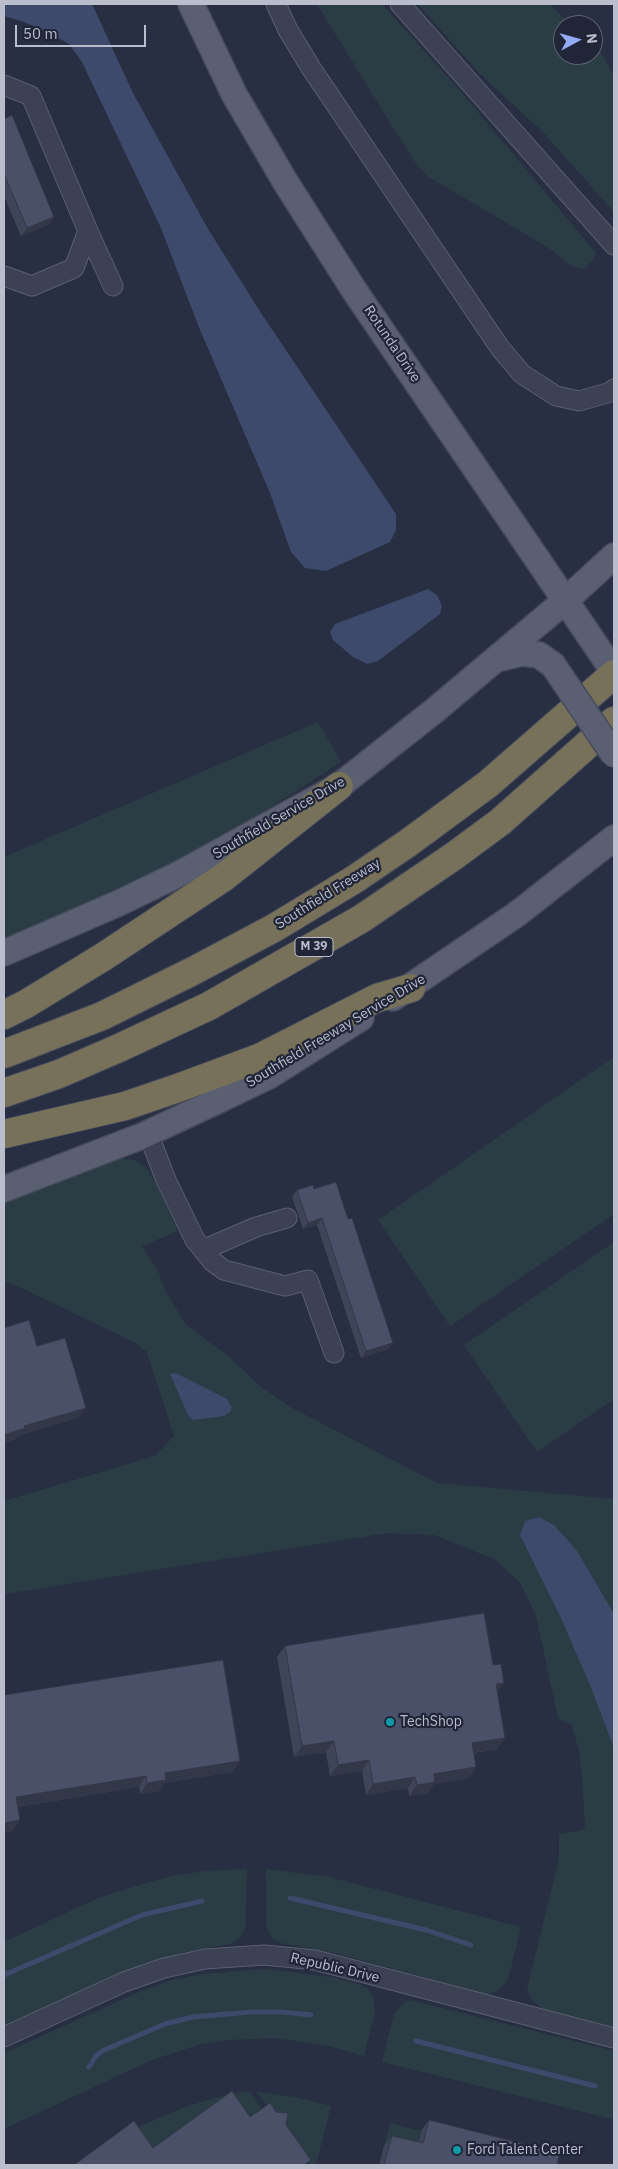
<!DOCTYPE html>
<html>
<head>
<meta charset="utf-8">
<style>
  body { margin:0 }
  #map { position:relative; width:618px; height:2169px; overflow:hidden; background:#282f43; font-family:"IBM Plex Sans",sans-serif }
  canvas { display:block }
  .frame { position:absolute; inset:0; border:5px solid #b9bdcc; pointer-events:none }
  .north { position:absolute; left:553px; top:15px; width:50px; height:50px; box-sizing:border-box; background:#202638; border:1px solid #5d6273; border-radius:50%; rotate:84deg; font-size:14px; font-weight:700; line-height:20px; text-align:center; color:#b9bdcc }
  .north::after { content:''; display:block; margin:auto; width:18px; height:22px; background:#94aaf7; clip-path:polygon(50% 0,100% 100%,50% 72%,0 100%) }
  .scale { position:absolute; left:15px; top:25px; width:131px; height:22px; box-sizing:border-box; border:2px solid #b9bdcc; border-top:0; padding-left:6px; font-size:15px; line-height:18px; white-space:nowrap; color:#b9bdcc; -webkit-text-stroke:4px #202638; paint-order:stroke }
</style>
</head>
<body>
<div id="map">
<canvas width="618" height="2169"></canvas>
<div class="frame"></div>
<div class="north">N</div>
<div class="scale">50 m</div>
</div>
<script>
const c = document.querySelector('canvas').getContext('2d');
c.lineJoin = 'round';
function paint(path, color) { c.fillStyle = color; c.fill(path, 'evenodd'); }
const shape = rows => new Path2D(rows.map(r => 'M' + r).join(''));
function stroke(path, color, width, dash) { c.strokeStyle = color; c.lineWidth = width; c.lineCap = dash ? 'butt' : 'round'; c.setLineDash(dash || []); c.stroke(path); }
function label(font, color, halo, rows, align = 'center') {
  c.font = font + ' "IBM Plex Sans",sans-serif'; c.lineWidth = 4.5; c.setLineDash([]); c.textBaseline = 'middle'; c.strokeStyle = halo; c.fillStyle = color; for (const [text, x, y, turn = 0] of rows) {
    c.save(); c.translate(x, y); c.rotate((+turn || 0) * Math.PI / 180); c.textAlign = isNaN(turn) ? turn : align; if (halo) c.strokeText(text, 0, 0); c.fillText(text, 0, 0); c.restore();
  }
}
paint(shape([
  [317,4,382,4,462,93,596,253,593,260,584,269,574,267,547,247,429,177,417,165,392,126],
  [418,4,549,4,572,25,563,25,563,55,593,55,593,45,599,50,614,75,614,212,542,131,480,74],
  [318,722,341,762,273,806,186,858,45,923,4,939,4,857],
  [614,1057,614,1214,450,1326,378,1220],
  [120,1158,135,1160,146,1168,154,1180,178,1231,142,1246,159,1273,164,1288,186,1325,228,1356,261,1387,292,1408,437,1483,614,1499,614,2027,544,2010,530,1998,527,1989,559,1859,559,1834,582,1830,585,1827,582,1778,579,1751,572,1726,558,1718,536,1616,521,1584,496,1560,434,1535,387,1533,4,1594,4,1501,155,1456,174,1436,147,1352,134,1342,11,1283,4,1282,4,1199],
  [614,1242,614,1399,537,1452,464,1345],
  [247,1869,245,1928,240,1938,231,1944,194,1950,147,1962,4,2026,4,1942,98,1898,133,1887,168,1877,204,1871],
  [266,1869,329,1877,521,1927,509,1976,505,1984,497,1991,487,1994,476,1993,428,1978,335,1953,280,1943,272,1938,267,1929],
  [266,1969,330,1977,362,1985,368,1989,373,1996,375,2011,364,2056,325,2045,276,2038,226,2040,201,2044,152,2060,4,2129,4,2053,139,1992,168,1981,200,1974],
  [410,2000,614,2051,614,2109,612,2119,382,2062,394,2014,403,2003],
  [250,2092,264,2112,145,2159,127,2132,187,2106,234,2093],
  [257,2092,294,2097,331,2106,316,2165,310,2165],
  [390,2123,421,2131,416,2154,384,2146]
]), '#2a3d44');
paint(shape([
  [4,4,92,4,133,93,208,229,261,313,396,514,396,530,390,542,326,571,305,568,291,552,270,493,198,325,161,228,82,62,69,44,50,33,24,22,4,16],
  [428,589,437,595,442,606,440,614,378,661,367,664,353,657,333,640,330,632,335,624],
  [176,1373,227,1399,232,1408,230,1412,224,1416,193,1420,188,1415,170,1374],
  [539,1517,554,1525,577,1551,614,1614,614,1748,590,1685,561,1618,520,1535,525,1521]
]), '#3e4a6b');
stroke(shape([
  [290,1898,426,1930,471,1945],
  [4,1975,142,1915,202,1901],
  [416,2041,595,2086],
  [89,2067,96,2056,102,2051,165,2024,193,2017,252,2012,282,2012,311,2015]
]), '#3e4a6b', 5);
const minor = shape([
  [276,4,288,30,311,68,500,348,522,374,556,396,579,401,611,392,614,389],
  [400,4,614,245],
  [4,85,31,96,88,231,74,268,32,286,4,276],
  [88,231,113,286],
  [148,1133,166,1180,195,1240,212,1261,224,1270,285,1286,308,1280,334,1353],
  [203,1250,256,1227,287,1218],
  [4,2037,124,1982,164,1968,205,1959,264,1955,315,1960,614,2038]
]);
const major = shape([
  [191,4,234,94,286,183,354,290,614,672],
  [497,659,522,653,539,655,553,665],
  [4,953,119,903,181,873,339,786,434,711,566,600,614,556],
  [393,998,517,914,614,838],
  [4,1189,142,1136,219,1100,269,1076,361,1018]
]);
const highway = shape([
  [4,1015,26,1004,103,957,224,877,339,786],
  [4,1054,102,1016,193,971,274,928,355,879,408,843,488,784,614,674],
  [4,1093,59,1074,119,1048,209,1006,361,919,454,856,500,822,614,721],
  [4,1134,125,1106,178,1088,259,1058,377,998,411,988]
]);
stroke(minor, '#5a5f70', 21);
stroke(major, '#464a5c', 28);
stroke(highway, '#474c5d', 30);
stroke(minor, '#3c4253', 19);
stroke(major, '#5a6072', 25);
stroke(highway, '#787159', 28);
const majorBridge = shape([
  [553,665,614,755]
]);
stroke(majorBridge, '#464a5c', 28, []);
stroke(majorBridge, '#5a6072', 25);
paint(shape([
  [4,119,54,217,48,225,21,236,4,196],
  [314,1189,388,1349,361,1358,317,1225,303,1229,292,1197,297,1190],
  [285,1646,497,1692,505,1738,497,1749,474,1753,476,1767,469,1778,434,1784,428,1793,409,1796,408,1788,366,1795,362,1771,330,1776,326,1752,294,1757,277,1657],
  [4,1695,240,1761,232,1772,164,1783,159,1791,140,1794,139,1787,18,1807,20,1820,12,1831,4,1832],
  [429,2120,557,2165,379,2165,384,2146,392,2136,419,2142,421,2131]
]), '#3f4559');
paint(shape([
  [54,217,48,225,21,236,27,228],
  [322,1218,317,1225,303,1229,308,1223],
  [393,1343,388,1349,361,1358,366,1351],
  [86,1408,78,1418,19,1436,17,1439,4,1443,4,1435,24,1426],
  [504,1683,496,1694,496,1684],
  [505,1738,497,1749,465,1754,472,1743],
  [334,1741,326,1752,294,1757,302,1746],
  [369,1760,362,1771,330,1776,338,1765],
  [240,1761,232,1772,164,1783,159,1791,140,1794,147,1783,165,1773],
  [476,1767,469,1778,434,1784,428,1793,409,1796,417,1785,434,1774],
  [146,1776,139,1787,9,1808,16,1797],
  [415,1777,408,1788,366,1795,373,1784],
  [20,1820,12,1831,4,1832,4,1823]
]), '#333848');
const building = shape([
  [12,115,54,217,27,228,4,174,4,119,12,115],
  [336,1182,348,1219,352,1218,393,1343,366,1351,322,1218,308,1223,297,1190,313,1185,314,1189,336,1182],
  [29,1320,37,1346,65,1338,86,1408,24,1426,25,1428,4,1435,4,1328,29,1320],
  [484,1613,493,1665,501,1664,504,1683,496,1684,505,1738,472,1743,476,1767,434,1774,435,1782,417,1785,415,1777,373,1784,369,1760,338,1765,334,1741,302,1746,285,1646,484,1613],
  [223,1660,240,1761,165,1773,166,1780,147,1783,146,1776,16,1797,20,1820,4,1823,4,1695,223,1660],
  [232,2091,250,2117,270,2103,276,2112,288,2113,286,2125,311,2160,304,2165,74,2165,134,2121,153,2148,232,2091],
  [429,2120,560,2153,557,2165,384,2165,392,2136,423,2143,429,2120]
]);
paint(building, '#495067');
stroke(building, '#333848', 1);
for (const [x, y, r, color] of [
  [390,1722,5,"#0f9aa8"],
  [457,2150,5,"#0f9aa8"]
]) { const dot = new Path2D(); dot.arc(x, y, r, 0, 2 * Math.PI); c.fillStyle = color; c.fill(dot); stroke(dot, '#202638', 2); }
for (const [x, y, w] of [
  [314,947,38]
]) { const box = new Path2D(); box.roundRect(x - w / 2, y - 9.5, w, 19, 4); c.fillStyle = '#202638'; c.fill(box); stroke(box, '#b9bdcc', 1); }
label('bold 12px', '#b9bdcc', null, [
  ["M 39",314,947]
]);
label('14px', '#b9bdcc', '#202638', [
  ["Rotunda Drive",392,344,56],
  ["Southfield Service Drive",279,818,-30],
  ["Southfield Freeway",328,894,-32],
  ["Southfield Freeway Service Drive",336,1031,-31],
  ["Republic Drive",335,1968,13]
]);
label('14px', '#b9bdcc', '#202638', [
  ["TechShop",400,1722],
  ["Ford Talent Center",467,2150]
], 'left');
</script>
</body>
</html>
